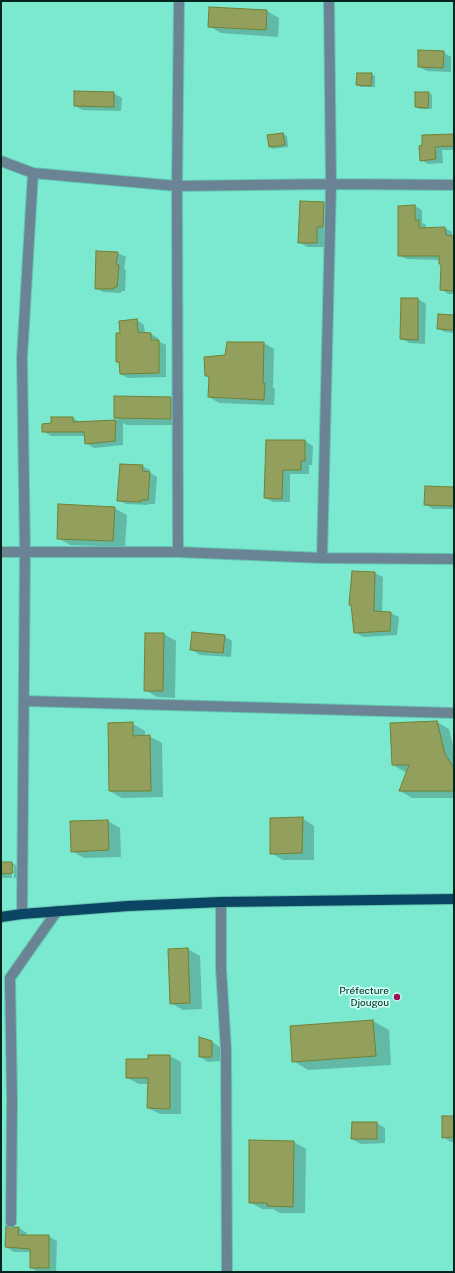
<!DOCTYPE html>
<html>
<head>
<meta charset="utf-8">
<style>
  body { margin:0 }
  #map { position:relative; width:455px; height:1273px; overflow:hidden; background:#7be8d0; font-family:"Public Sans",sans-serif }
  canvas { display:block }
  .frame { position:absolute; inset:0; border:2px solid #00241e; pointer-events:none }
</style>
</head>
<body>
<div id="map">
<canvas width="455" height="1273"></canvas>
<div class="frame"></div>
</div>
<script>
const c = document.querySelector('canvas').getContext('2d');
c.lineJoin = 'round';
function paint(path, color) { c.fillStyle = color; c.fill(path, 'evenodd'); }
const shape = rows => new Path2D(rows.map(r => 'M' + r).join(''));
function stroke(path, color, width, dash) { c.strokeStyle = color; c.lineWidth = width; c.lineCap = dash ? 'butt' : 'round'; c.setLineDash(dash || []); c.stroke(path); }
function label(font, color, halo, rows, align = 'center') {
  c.font = font + ' "Public Sans",sans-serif'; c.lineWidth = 3.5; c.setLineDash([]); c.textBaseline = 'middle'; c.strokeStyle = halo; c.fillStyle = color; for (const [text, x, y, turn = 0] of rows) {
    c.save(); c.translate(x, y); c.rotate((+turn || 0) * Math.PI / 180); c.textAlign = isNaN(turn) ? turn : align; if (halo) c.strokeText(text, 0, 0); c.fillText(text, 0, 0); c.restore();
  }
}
paint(shape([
  [267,11,279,18,278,37,221,33,209,26],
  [443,52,451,57,451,72,427,71,419,67],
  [371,74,375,76,375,87,361,87,357,85],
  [113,93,122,98,121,111,83,110,75,106],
  [429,93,432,95,432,109,420,109,416,107],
  [283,134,287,136,288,147,273,149,270,147,268,135],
  [454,136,454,150,442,150,443,163,428,164,421,160,420,146],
  [324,202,332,207,331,231,325,231,325,247,307,247,299,242],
  [415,206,422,210,422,223,426,225,426,228,445,228,452,232,452,237,454,237,454,294,448,294,441,289,442,265,440,264,440,260,406,259,399,255],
  [97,252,118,253,126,257,124,269,126,270,125,291,121,291,121,293,103,292,96,288],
  [418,299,426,304,425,344,410,343,401,339],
  [439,314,454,315,454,333,445,332,438,328],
  [137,320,144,325,145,334,151,334,158,338,158,341,166,345,166,377,128,378,120,374,120,364,117,362,121,334,120,322],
  [264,343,274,349,273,388,275,389,274,405,219,403,209,397,210,378,206,376,226,356],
  [171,398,183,405,183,425,127,425,123,423,123,445,94,448,86,443,85,436,51,436,43,431,52,424,52,418,73,418,81,423,119,420,115,418],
  [267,441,305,441,313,446,312,465,309,465,309,474,290,474,290,502,273,502,265,498],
  [142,466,150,470,150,473,157,477,155,504,148,504,148,505,126,504,118,500],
  [454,488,454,509,433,509,425,504],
  [114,508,127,515,125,547,70,545,58,538],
  [375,573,383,577,382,612,391,613,399,617,397,635,363,637,355,632],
  [146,634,164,634,176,641,175,698,157,697,145,690],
  [224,636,232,641,231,657,200,655,192,650],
  [437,722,449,729,454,750,454,798,412,798,400,791,408,772,405,772,393,765],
  [109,724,133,724,145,731,145,736,149,736,162,743,163,797,122,798,110,791],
  [302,818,314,826,314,860,283,860,271,853],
  [108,821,120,828,121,857,84,858,72,851],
  [1,863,12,863,20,868,21,877,14,878,14,866,12,866,12,878,1,878],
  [188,949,200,956,202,1009,183,1010,171,1003],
  [373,1021,389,1030,391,1065,308,1070,293,1061,291,1027],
  [212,1042,220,1047,220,1061,208,1062,200,1057],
  [170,1056,181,1062,181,1114,160,1114,148,1108,149,1084,139,1084,127,1078,149,1060],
  [454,1117,454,1142,451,1142,443,1137],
  [377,1123,385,1128,385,1143,361,1144,352,1139],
  [250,1141,294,1142,306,1149,305,1213,280,1213,273,1209,262,1209,250,1202],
  [19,1228,27,1233,26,1236,48,1236,57,1241,56,1272,38,1272,31,1268,31,1252,14,1252,6,1247,10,1229],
  [445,1271,454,1271,454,1272,444,1272]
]), '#0003');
const building = shape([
  [209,7,267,10,266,30,208,27,209,7],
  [418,50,444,51,443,68,418,67,418,50],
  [357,73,372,73,371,86,356,85,357,73],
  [74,91,114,92,114,107,74,106,74,91],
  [415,92,429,92,428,108,415,107,415,92],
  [283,133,285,145,269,147,267,135,283,133],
  [454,134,454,146,435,147,436,159,420,161,419,146,422,145,422,135,454,134],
  [300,201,324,202,323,227,317,227,317,243,298,243,300,201],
  [415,205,415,220,419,220,419,228,445,227,446,235,454,236,454,291,440,290,441,264,439,264,439,256,398,256,398,206,415,205],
  [96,251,118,252,116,264,119,265,117,287,114,287,113,289,95,289,96,251],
  [401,298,418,298,418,340,400,339,401,298],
  [438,314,454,315,454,330,437,329,438,314],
  [137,319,138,332,151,333,151,340,159,340,159,373,120,374,119,362,116,362,116,333,120,333,119,321,137,319],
  [227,342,264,342,263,383,265,383,264,400,208,397,209,376,205,376,204,357,225,355,227,342],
  [114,396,171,397,171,419,114,418,114,396],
  [51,417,73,417,73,422,116,420,115,441,85,444,84,432,42,432,42,424,51,423,51,417],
  [266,440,305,440,305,461,301,461,301,470,283,470,282,499,264,498,266,440],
  [120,464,143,465,142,471,150,472,148,500,141,500,141,502,117,501,120,464],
  [425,486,454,487,454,506,424,505,425,486],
  [58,504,115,507,113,541,57,539,58,504],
  [352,571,375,572,374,611,391,612,390,631,354,633,351,605,349,605,352,571],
  [192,632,225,635,223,653,190,650,192,632],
  [145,633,164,633,163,691,144,691,145,633],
  [437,721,445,754,454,768,454,791,399,791,409,765,392,765,390,723,437,721],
  [133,722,133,736,150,735,151,791,109,791,108,723,133,722],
  [303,817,302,853,270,854,270,818,303,817],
  [108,820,109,850,71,852,70,821,108,820],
  [1,862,12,862,13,873,1,874,1,862],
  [188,948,190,1003,170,1004,168,949,188,948],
  [373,1020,376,1056,292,1062,290,1026,373,1020],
  [199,1037,212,1041,212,1057,199,1057,199,1037],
  [148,1055,170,1055,170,1109,147,1108,148,1078,126,1078,126,1059,148,1059,148,1055],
  [442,1116,454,1116,454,1137,442,1138,442,1116],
  [352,1122,377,1122,377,1139,351,1139,352,1122],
  [249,1140,294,1141,293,1207,267,1206,267,1203,249,1203,249,1140],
  [6,1226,11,1228,19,1227,18,1235,49,1235,49,1268,30,1268,30,1249,5,1247,6,1226]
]);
paint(building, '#929f5d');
stroke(building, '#738131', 1);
const minor = shape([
  [1,161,33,173,177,186,331,184,454,185],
  [1,552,178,552,322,558,454,559],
  [178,552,177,186,179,1],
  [322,558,331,184,329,1],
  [25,701,454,713],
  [221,902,221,968,226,1050,227,1272],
  [22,914,25,552,22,358,33,173],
  [11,1222,12,1100,10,978,57,911]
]);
const major = shape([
  [1,917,22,914,128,906,221,902,454,899]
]);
stroke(minor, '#65c5b0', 12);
stroke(major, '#65c5b0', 12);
stroke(minor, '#6a8496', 10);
stroke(major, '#0b4563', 10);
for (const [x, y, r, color] of [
  [397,997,4,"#9f0f58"]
]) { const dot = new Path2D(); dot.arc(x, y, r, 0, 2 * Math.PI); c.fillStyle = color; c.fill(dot); stroke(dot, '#ccfef1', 1.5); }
label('10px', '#00241e', '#ccfef1', [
  ["Préfecture",389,991],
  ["Djougou",389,1003]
], 'right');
</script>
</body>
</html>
